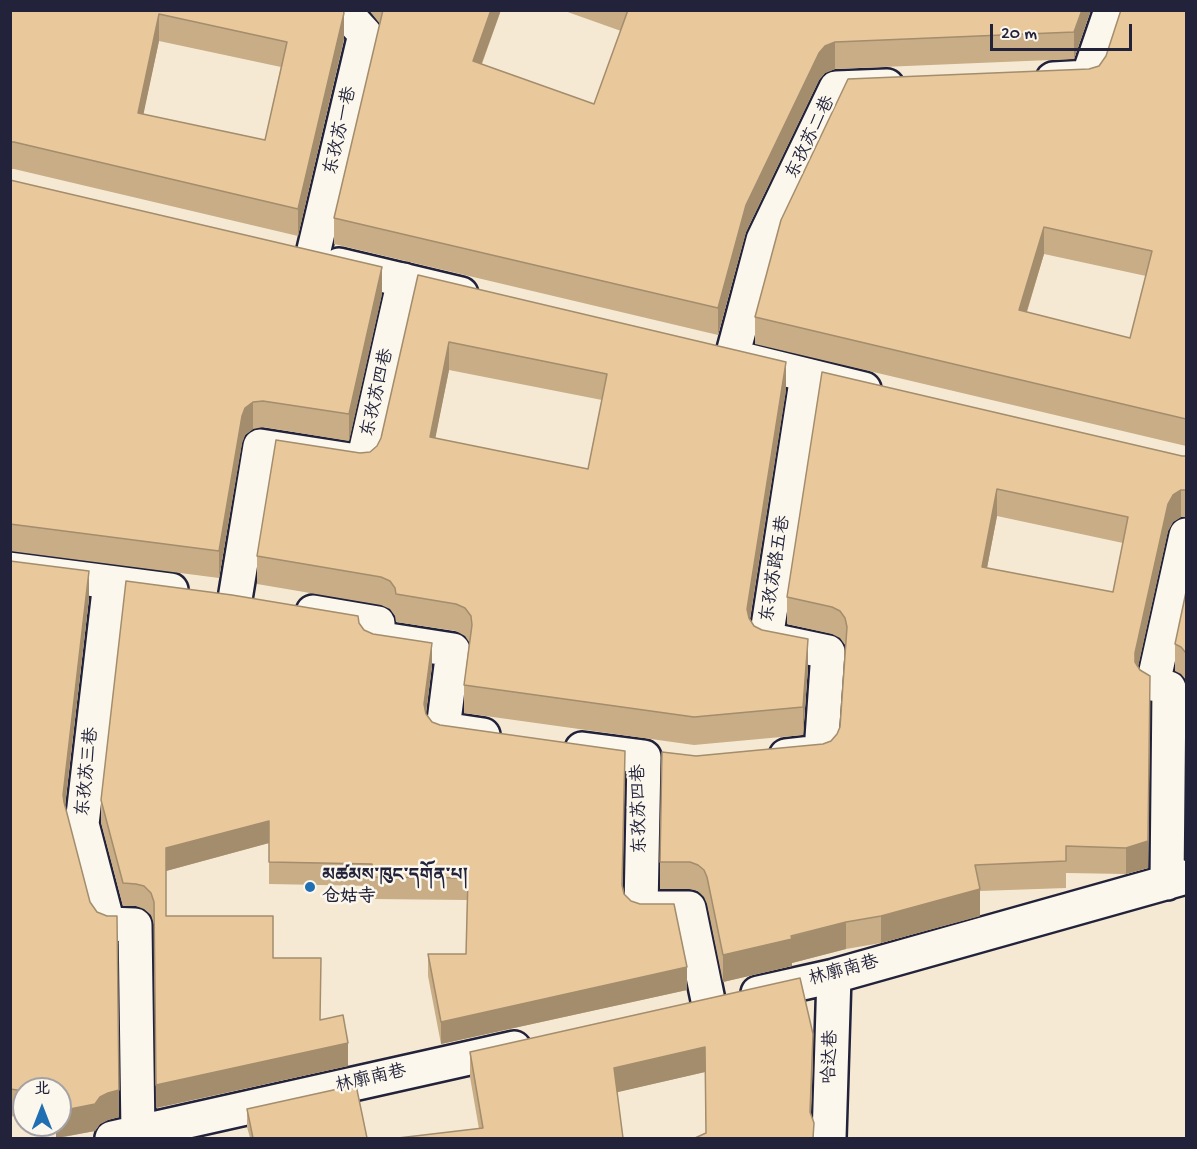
<!DOCTYPE html>
<html>
<head>
<meta charset="utf-8">
<style>
  body { margin:0 }
  #map { position:relative; width:1197px; height:1149px; overflow:hidden; background:#f6e9d4; font-family:"Gochi Hand","LXGW WenKai TC",sans-serif }
  canvas { display:block }
  .frame { position:absolute; inset:0; border:12px solid #22223b; pointer-events:none }
  .north { position:absolute; left:12px; top:1077px; width:60px; height:60px; box-sizing:border-box; background:#fbf7ec; border:2px solid #a4a2a5; border-radius:50%; rotate:0deg; font-size:16px; font-weight:700; line-height:24px; text-align:center; color:#22223b }
  .north::after { content:''; display:block; margin:auto; width:21px; height:27px; background:#1f6fb2; clip-path:polygon(50% 0,100% 100%,50% 72%,0 100%) }
  .scale { position:absolute; left:990px; top:24px; width:142px; height:27px; box-sizing:border-box; border:3px solid #22223b; border-top:0; padding-left:8px; font-size:18px; line-height:21px; white-space:nowrap; color:#22223b; -webkit-text-stroke:4px #fbf7ec; paint-order:stroke }
</style>
</head>
<body>
<div id="map">
<canvas width="1197" height="1149"></canvas>
<div class="frame"></div>
<div class="north">北</div>
<div class="scale">20 m</div>
</div>
<script>
const c = document.querySelector('canvas').getContext('2d');
c.lineJoin = 'round';
const shape = rows => new Path2D(rows.map(r => 'M' + r).join(''));
function stroke(path, color, width, dash) { c.strokeStyle = color; c.lineWidth = width; c.lineCap = dash ? 'butt' : 'round'; c.setLineDash(dash || []); c.stroke(path); }
function paint(path, color) { c.fillStyle = color; c.fill(path, 'evenodd'); }
function label(font, color, halo, rows, align = 'center') {
  c.font = font + ' "Gochi Hand","LXGW WenKai TC","Noto Serif Tibetan",sans-serif'; c.lineWidth = 5; c.setLineDash([]); c.textBaseline = 'middle'; c.strokeStyle = halo; c.fillStyle = color; for (const [text, x, y, turn = 0] of rows) {
    c.save(); c.translate(x, y); c.rotate((+turn || 0) * Math.PI / 180); c.textAlign = isNaN(turn) ? turn : align; if (halo) c.strokeText(text, 0, 0); c.fillText(text, 0, 0); c.restore();
  }
}
const pedestrian = shape([
  [1053,79,1088,77,1111,10],
  [312,258,365,34,343,10],
  [339,265,461,294],
  [732,357,763,240,836,88,887,86],
  [742,359,864,389],
  [10,569,110,582,82,824,108,924,135,925,138,1133],
  [110,582,171,590],
  [235,599,260,446,363,462,404,280],
  [313,612,378,623,376,638,453,650,443,729,483,735],
  [582,749,644,757,641,908,689,908,709,1005],
  [786,756,821,752,828,652,766,639,807,375],
  [1167,883,1169,688,1153,684,1186,535],
  [758,993,834,976,1186,877],
  [112,1138,514,1048],
  [829,1138,834,976]
]);
stroke(pedestrian, '#22223b', 38);
stroke(pedestrian, '#fbf7ec', 33);
paint(shape([
  [10,10,343,10,344,39,298,236,14,169,10,169],
  [159,41,281,67,265,140,143,114],
  [369,10,501,10,482,64,594,104,621,31,562,10,1091,10,1074,59,835,69,825,73,819,80,746,232,718,335,334,244,334,218,380,24],
  [1186,10,1186,446,755,344,755,317,1089,69,1099,66,1106,56],
  [1044,254,1146,276,1130,338,1027,312],
  [10,180,382,294,349,441,263,427,253,429,245,435,242,443,219,578,10,551],
  [418,275,786,390,750,620,754,626,808,667,803,735,694,745,464,713,464,685,469,642,465,636,456,631,396,622,395,616,390,609,381,605,257,584,257,556,360,453,370,452,377,446,381,438],
  [449,370,602,400,588,469,435,438],
  [822,372,1182,456,1186,456,1186,517,1181,517,1173,522,1168,531,1138,667,1148,868,1126,874,1066,873,1066,888,980,891,980,916,881,943,846,949,792,963,792,966,723,982,707,904,704,897,698,891,690,889,660,889,660,862,696,756,823,744,831,741,837,734,840,727,845,645,840,638,832,634,787,624,787,597],
  [997,516,1123,543,1113,592,987,568],
  [10,561,89,598,65,807,119,1117,108,1120,100,1124,95,1131,59,1138,56,1138,56,1125,60,1125,60,1089,24,1089,24,1118,10,1116],
  [1186,592,1186,683,1186,680,1181,674,1175,671,1175,644],
  [359,623,364,630,432,666,426,714,432,722,623,887,624,894,687,990,441,1044,428,976,428,954,466,954,467,900,372,899,372,886,269,884,269,843,166,871,166,916,273,958,320,1020,348,1066,156,1108,154,924,151,915,144,909,136,906,123,906,101,823,101,800],
  [470,1052,813,1059,811,1114,814,1138,706,1133,705,1072,617,1092,623,1138,479,1129,470,1077],
  [247,1109,367,1138,250,1138,247,1127]
]), '#c8ad86');
paint(shape([
  [491,10,501,10,473,87,473,61],
  [1082,10,1091,10,1074,59,1074,32],
  [344,13,344,39,298,236,298,209],
  [159,14,159,41,138,140,138,113],
  [835,42,835,69,825,73,819,80,746,232,718,335,718,308,746,205,819,53,825,46],
  [1044,227,1044,254,1019,337,1019,310],
  [382,267,382,294,349,441,349,414],
  [449,342,449,370,430,465,430,437],
  [786,362,786,390,747,637,747,609],
  [253,402,253,429,245,435,242,443,219,578,219,551,242,416,245,408],
  [997,489,997,516,982,594,982,567],
  [1181,490,1181,517,1173,522,1168,531,1135,680,1135,653,1168,504,1173,495],
  [89,571,89,598,63,822,63,795],
  [808,639,808,667,803,735,803,707],
  [432,643,432,666,424,727,424,704],
  [1150,703,1148,868,1126,874,1126,848],
  [269,821,269,843,166,871,166,848],
  [980,889,980,916,881,943,881,916],
  [846,922,846,949,792,963,792,966,723,982,723,955],
  [687,967,687,990,441,1044,441,1022],
  [813,1034,813,1059,810,1137,810,1112],
  [348,1043,348,1066,156,1108,156,1085],
  [705,1047,705,1072,614,1093,614,1068],
  [119,1090,119,1117,108,1120,100,1124,95,1131,56,1138,56,1125,60,1125,60,1111,100,1097,108,1093]
]), '#a38d6d');
const building = shape([
  [10,10,343,10,344,13,298,209,14,142,10,142,10,10],
  [159,14,287,42,265,140,138,113,159,14],
  [383,10,491,10,473,61,594,104,628,10,1082,10,1074,32,835,42,825,46,819,53,746,205,718,308,334,218,383,10],
  [1121,10,1186,10,1186,419,755,317,781,220,848,79,1089,69,1099,66,1106,56,1121,10],
  [1044,227,1152,251,1130,338,1019,310,1044,227],
  [10,180,382,267,349,414,263,401,253,402,245,408,242,416,219,551,10,524,10,180],
  [418,275,786,362,747,609,749,618,754,626,762,630,808,639,803,707,694,717,464,685,472,625,471,616,465,608,456,604,396,594,395,588,390,581,381,577,257,556,276,440,360,453,370,452,377,446,381,438,418,275],
  [449,342,607,374,588,469,430,437,449,342],
  [822,372,1182,456,1186,456,1186,490,1181,490,1173,495,1168,504,1135,653,1135,662,1140,670,1150,676,1148,841,1126,848,1066,846,1066,861,975,865,980,889,881,916,846,922,791,936,792,939,723,955,707,877,704,870,698,865,690,862,660,862,662,752,696,756,823,744,831,741,837,734,840,727,847,627,845,618,840,611,832,607,787,597,822,372],
  [997,489,1128,517,1113,592,982,567,997,489],
  [10,561,89,571,63,795,64,802,90,902,97,912,107,916,117,916,119,1090,108,1093,100,1097,95,1104,60,1111,60,1089,24,1089,24,1091,10,1089,10,561],
  [126,581,232,595,358,616,359,623,364,630,373,634,432,643,424,704,426,714,432,722,440,725,625,751,622,885,624,894,631,901,640,904,674,904,687,967,441,1022,428,954,466,954,468,878,372,877,372,864,269,862,269,821,166,848,166,916,273,916,273,958,321,958,320,1020,343,1015,348,1043,156,1085,154,902,151,893,144,886,136,884,123,883,101,800,126,581],
  [1186,592,1186,656,1186,653,1181,647,1175,644,1186,592],
  [800,978,813,1034,810,1112,814,1123,813,1138,695,1138,706,1133,705,1047,614,1068,623,1138,398,1138,483,1128,470,1052,800,978],
  [356,1085,367,1138,253,1138,247,1109,356,1085]
]);
paint(building, '#e9c99c');
stroke(building, '#a38d6d', 1.5);
for (const [x, y, r, color] of [
  [310,887,6,"#1f6fb2"]
]) { const dot = new Path2D(); dot.arc(x, y, r, 0, 2 * Math.PI); c.fillStyle = color; c.fill(dot); stroke(dot, '#fbf7ec', 2); }
label('18px', '#22223b', '#fbf7ec', [
  ["东孜苏一巷",342,131,-77],
  ["东孜苏二巷",812,138,-64],
  ["东孜苏四巷",379,393,-77],
  ["东孜苏路五巷",777,569,-81],
  ["东孜苏三巷",89,772,-84],
  ["东孜苏四巷",641,809,-91],
  ["林廓南巷",844,972,-15],
  ["哈达巷",832,1057,-88],
  ["林廓南巷",371,1080,-13]
]);
label('bold 18px', '#22223b', '#fbf7ec', [
  ["མཚམས་ཁུང་དགོན་པ།",322,877],
  ["仓姑寺",322,898]
], 'left');
</script>
</body>
</html>
